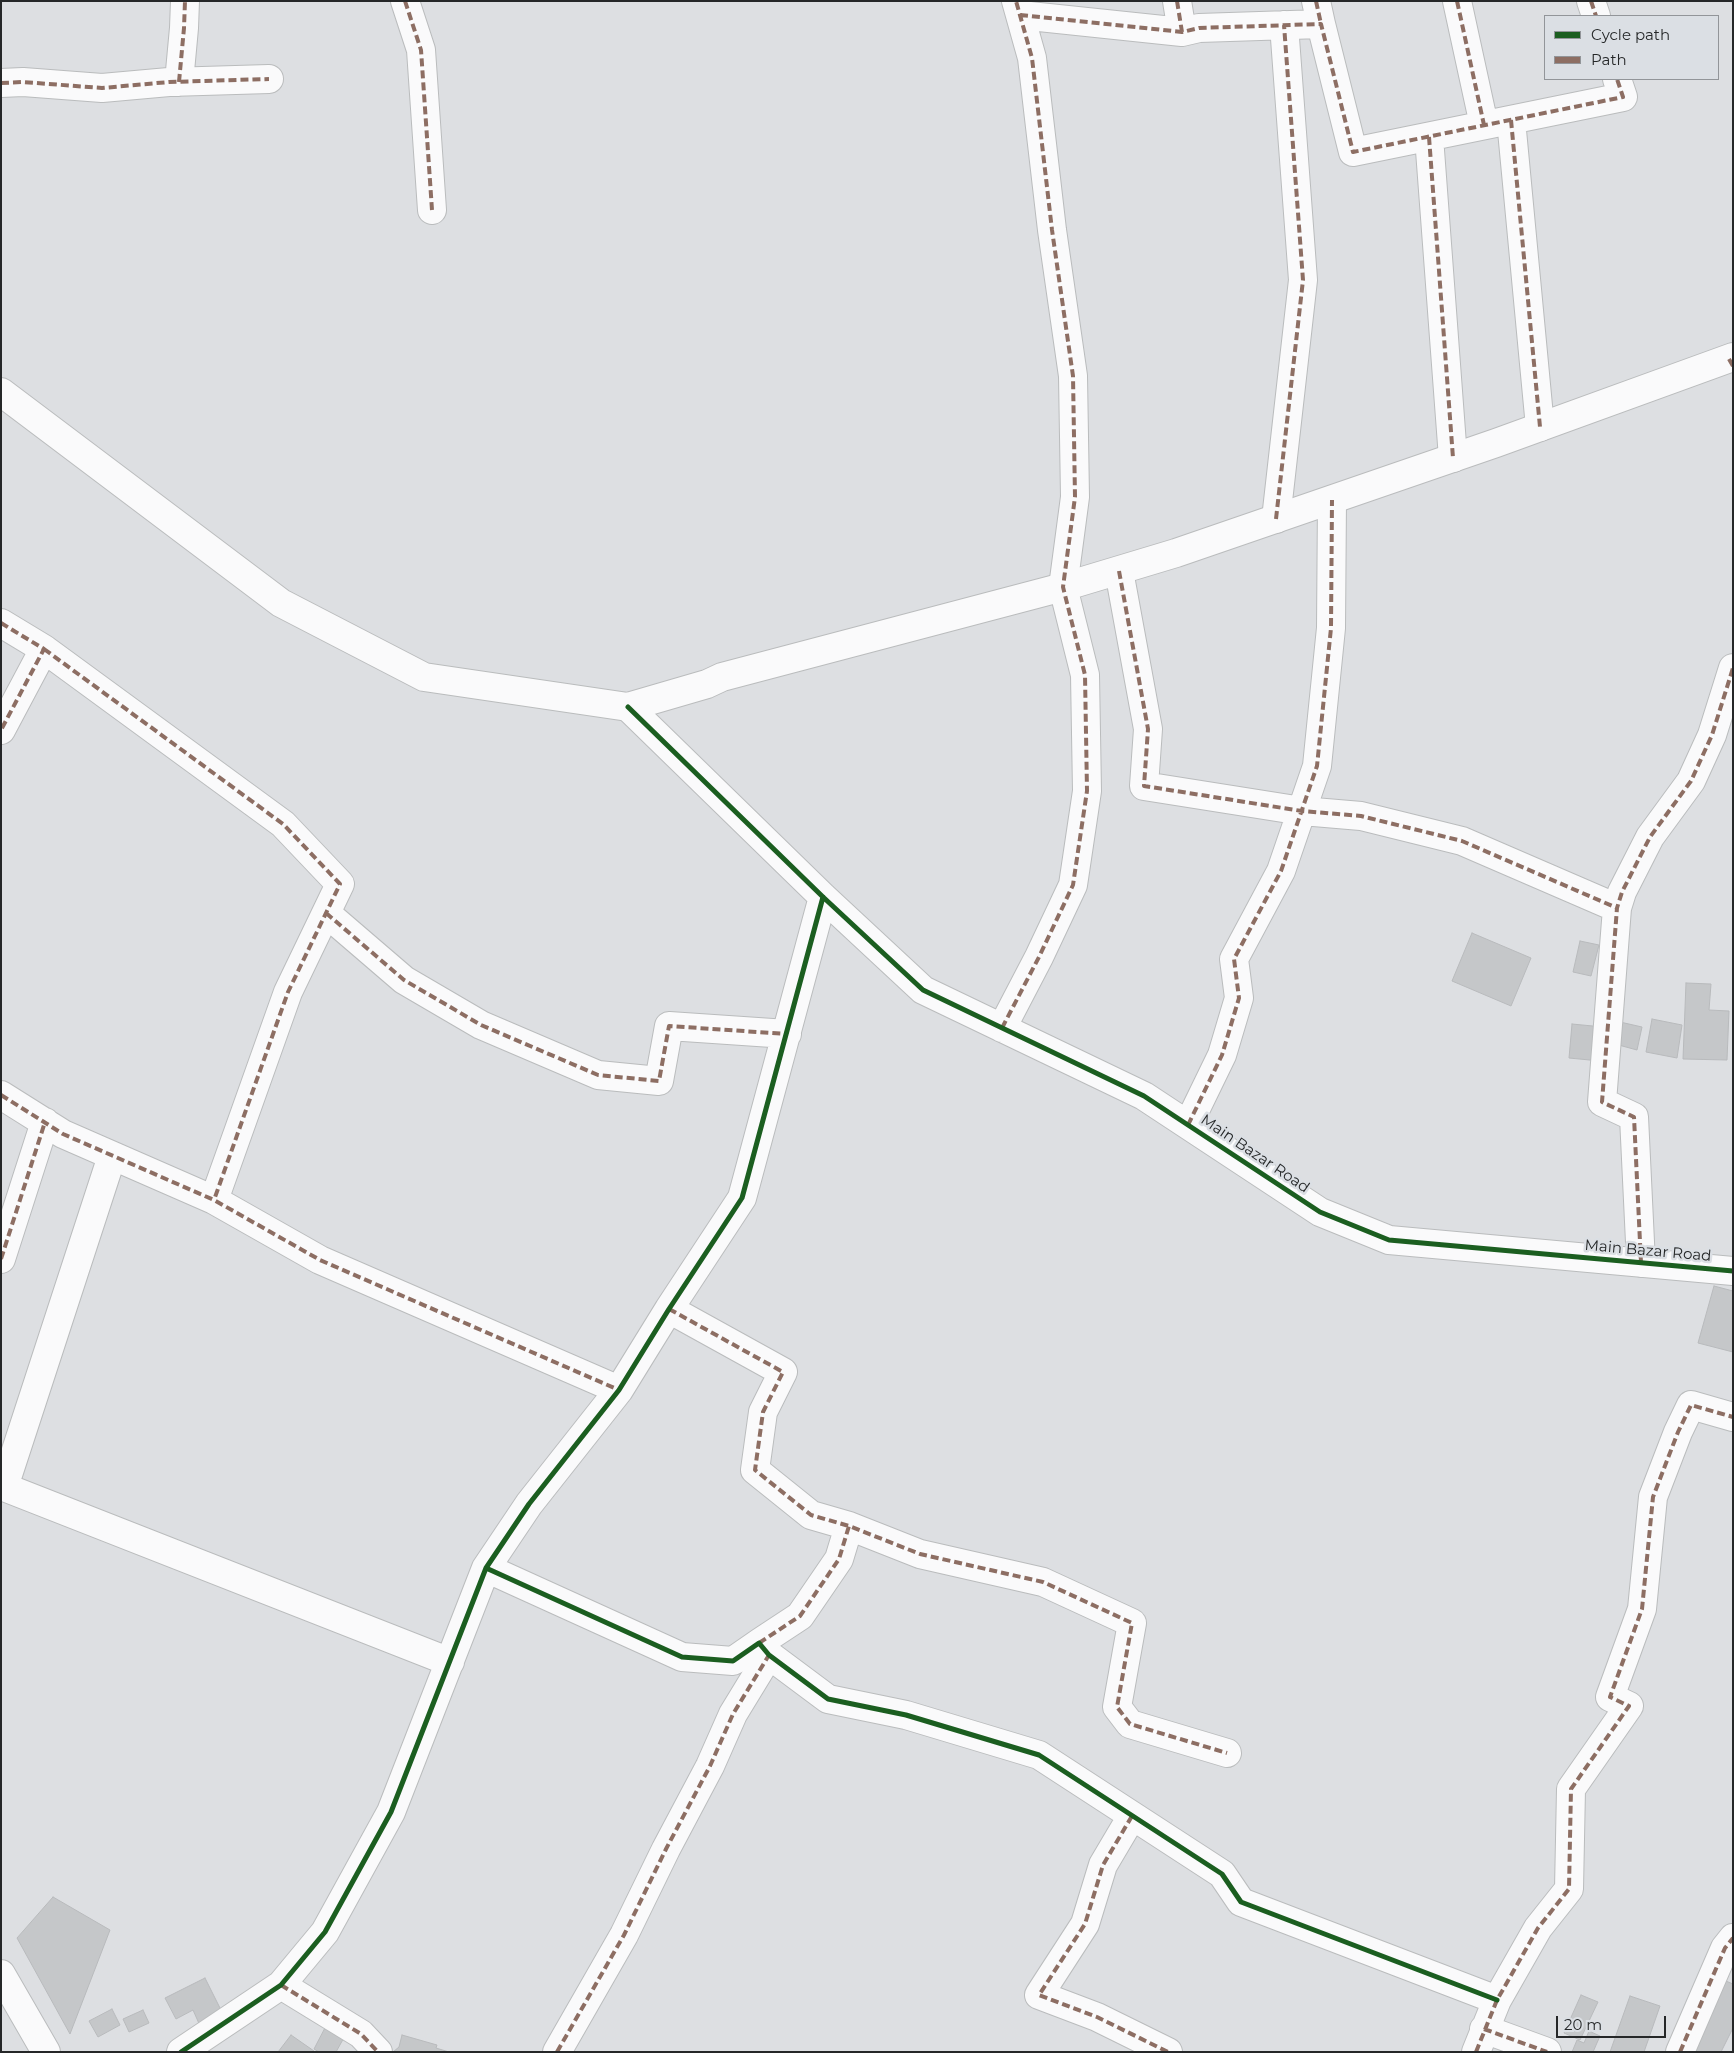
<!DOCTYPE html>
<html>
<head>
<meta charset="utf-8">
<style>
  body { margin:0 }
  #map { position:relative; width:1734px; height:2053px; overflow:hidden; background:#dddfe2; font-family:Montserrat,sans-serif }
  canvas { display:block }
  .frame { position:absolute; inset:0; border:2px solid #252728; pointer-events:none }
  .legend { position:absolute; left:1544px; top:15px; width:175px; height:65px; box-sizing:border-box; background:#dbdfe4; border:1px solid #929599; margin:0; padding:6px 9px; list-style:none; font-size:15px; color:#252728 }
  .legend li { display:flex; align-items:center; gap:10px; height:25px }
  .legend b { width:25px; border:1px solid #929599 }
  .scale { position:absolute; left:1556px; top:2016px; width:110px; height:22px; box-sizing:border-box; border:2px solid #252728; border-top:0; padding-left:6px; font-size:15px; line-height:18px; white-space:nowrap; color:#252728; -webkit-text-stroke:4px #dbdfe4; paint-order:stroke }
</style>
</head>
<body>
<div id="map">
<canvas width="1734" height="2053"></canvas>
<div class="frame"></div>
<ul class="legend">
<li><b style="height:6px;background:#1b5e20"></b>Cycle path</li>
<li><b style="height:6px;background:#8d6e63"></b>Path</li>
</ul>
<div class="scale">20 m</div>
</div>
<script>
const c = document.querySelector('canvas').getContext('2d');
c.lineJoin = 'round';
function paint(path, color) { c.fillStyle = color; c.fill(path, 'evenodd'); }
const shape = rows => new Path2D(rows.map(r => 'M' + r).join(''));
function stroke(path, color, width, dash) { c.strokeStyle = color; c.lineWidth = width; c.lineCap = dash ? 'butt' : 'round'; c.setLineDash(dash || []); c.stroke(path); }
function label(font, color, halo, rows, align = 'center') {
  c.font = font + ' Montserrat,sans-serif'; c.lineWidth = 5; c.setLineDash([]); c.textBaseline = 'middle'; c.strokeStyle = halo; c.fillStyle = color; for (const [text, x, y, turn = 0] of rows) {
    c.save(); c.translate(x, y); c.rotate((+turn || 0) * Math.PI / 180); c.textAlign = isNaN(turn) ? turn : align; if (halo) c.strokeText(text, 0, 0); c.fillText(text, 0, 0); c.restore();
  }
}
const building = shape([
  [1472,933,1531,958,1511,1006,1452,981,1472,933],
  [1580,941,1599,945,1591,976,1573,972,1580,941],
  [1686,983,1711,984,1709,1010,1729,1011,1727,1060,1683,1059,1686,983],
  [1652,1019,1682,1025,1677,1058,1646,1052,1652,1019],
  [1620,1022,1642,1027,1637,1050,1615,1044,1620,1022],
  [1572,1024,1603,1027,1600,1061,1569,1058,1572,1024],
  [1714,1286,1733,1291,1733,1352,1698,1343,1714,1286],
  [53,1897,110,1930,70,2034,17,1938,53,1897],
  [205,1978,224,2016,201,2028,193,2010,176,2019,165,1998,205,1978],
  [1721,1979,1733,1984,1733,2028,1721,2052,1687,2052,1721,1979],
  [1581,1995,1598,2002,1580,2040,1564,2033,1581,1995],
  [1630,1996,1660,2006,1644,2052,1610,2052,1630,1996],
  [112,2009,120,2025,98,2037,89,2021,112,2009],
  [143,2010,149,2023,129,2032,123,2019,143,2010],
  [327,2024,346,2034,336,2052,319,2052,314,2049,327,2024],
  [1589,2031,1600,2036,1593,2052,1572,2052,1577,2040,1584,2043,1589,2031],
  [291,2035,314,2051,313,2052,278,2052,291,2035],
  [402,2035,437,2045,436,2048,449,2052,393,2052,399,2047,402,2035]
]);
paint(building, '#c5c7c9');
stroke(building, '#b8babc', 1);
const minor = shape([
  [405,1,421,50,432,210],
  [1177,1,1182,32],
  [1316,1,1321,24],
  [1457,1,1484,125],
  [1591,1,1596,16],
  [1020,15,1182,32,1199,28,1321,24,1353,152,1623,97,1617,79],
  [179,82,184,28,185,1],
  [1,83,23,82,102,88,169,82,269,79],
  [1511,120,1540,427],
  [1429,137,1453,458],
  [1276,519,1303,280,1284,25],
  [1119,571,1148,729,1144,786,1302,811,1361,816,1462,841,1617,908],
  [1,623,44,649,1,730],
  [44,649,283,824,340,884,288,992,214,1200],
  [628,707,823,897,923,990,1144,1096,1320,1212,1389,1240,1733,1271],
  [326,913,404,980,481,1025,598,1075,659,1081,669,1026,787,1034],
  [1002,1028,1039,957,1073,885,1087,791,1085,675,1063,587,1075,497,1073,376,1052,230,1032,58,1016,1],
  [1,1095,63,1134,214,1200,320,1260,619,1390],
  [1188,1125,1222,1055,1239,998,1234,959,1281,871,1317,766,1331,628,1332,500],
  [112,1156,4,1487,450,1662],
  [1,1259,45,1122],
  [1641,1263,1634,1117,1602,1102,1617,908,1622,892,1650,837,1691,781,1712,735,1733,668],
  [669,1309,783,1372,763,1412,755,1470,811,1515,849,1526],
  [486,1568,682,1657,733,1661,759,1643,769,1655,828,1699,906,1715,1039,1755,1222,1874,1241,1902,1497,2000],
  [759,1643,800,1616,839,1559,849,1526,920,1554,1043,1582,1132,1623,1117,1707,1130,1724,1227,1753],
  [1132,1816,1103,1865,1085,1924,1039,1995,1097,2017,1168,2052],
  [281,1985,361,2034,378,2052],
  [1484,2029,1547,2052],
  [181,2052,281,1985,325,1932,391,1812,486,1568,529,1504,619,1390,669,1309,742,1198,823,897],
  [557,2052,624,1935,666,1849,710,1766,733,1714,769,1655],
  [1476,2052,1497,2000,1538,1928,1569,1889,1571,1789,1629,1706,1610,1697,1642,1609,1653,1497,1678,1432,1691,1405,1733,1417],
  [1680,2052,1725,1948,1733,1938]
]);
const major = shape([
  [1,392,281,603,424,677,628,707,707,684,722,677,1063,587,1176,553,1496,443,1733,357],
  [1,1974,46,2052]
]);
stroke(minor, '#babcbd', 30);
stroke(major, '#babcbd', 30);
stroke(minor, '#fafafb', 28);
stroke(major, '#fafafb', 28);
stroke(shape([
  [405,1,421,50,432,210],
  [1177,1,1182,32],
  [1316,1,1321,24],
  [1457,1,1484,125],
  [1591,1,1596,16],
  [1020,15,1182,32,1199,28,1321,24,1353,152,1623,97,1617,79],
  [179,82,184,28,185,1],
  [1,83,23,82,102,88,169,82,269,79],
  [1511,120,1540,427],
  [1429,137,1453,458],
  [1729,359,1733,366],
  [1276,519,1303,280,1284,25],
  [1119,571,1148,729,1144,786,1302,811,1361,816,1462,841,1617,908],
  [1,623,44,649,1,730],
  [44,649,283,824,340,884,288,992,214,1200],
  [326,913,404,980,481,1025,598,1075,659,1081,669,1026,787,1034],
  [1002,1028,1039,957,1073,885,1087,791,1085,675,1063,587,1075,497,1073,376,1052,230,1032,58,1016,1],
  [1,1095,63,1134,214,1200,320,1260,619,1390],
  [1188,1125,1222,1055,1239,998,1234,959,1281,871,1317,766,1331,628,1332,500],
  [1,1259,45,1122],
  [1641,1263,1634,1117,1602,1102,1617,908,1622,892,1650,837,1691,781,1712,735,1733,668],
  [669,1309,783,1372,763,1412,755,1470,811,1515,849,1526],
  [759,1643,800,1616,839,1559,849,1526,920,1554,1043,1582,1132,1623,1117,1707,1130,1724,1227,1753],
  [1132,1816,1103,1865,1085,1924,1039,1995,1097,2017,1168,2052],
  [281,1985,361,2034,378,2052],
  [1484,2029,1547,2052],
  [557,2052,624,1935,666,1849,710,1766,733,1714,769,1655],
  [1476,2052,1497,2000,1538,1928,1569,1889,1571,1789,1629,1706,1610,1697,1642,1609,1653,1497,1678,1432,1691,1405,1733,1417],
  [1680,2052,1725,1948,1733,1938]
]), '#8d6e63', 4, [8, 4]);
stroke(shape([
  [628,707,823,897,923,990,1144,1096,1320,1212,1389,1240,1733,1271],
  [486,1568,682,1657,733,1661,759,1643,769,1655,828,1699,906,1715,1039,1755,1222,1874,1241,1902,1497,2000],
  [181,2052,281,1985,325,1932,391,1812,486,1568,529,1504,619,1390,669,1309,742,1198,823,897]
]), '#1b5e20', 5);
label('15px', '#252728', '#dbdfe4', [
  ["Main Bazar Road",1255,1154,34],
  ["Main Bazar Road",1648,1251,5]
]);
</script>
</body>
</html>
